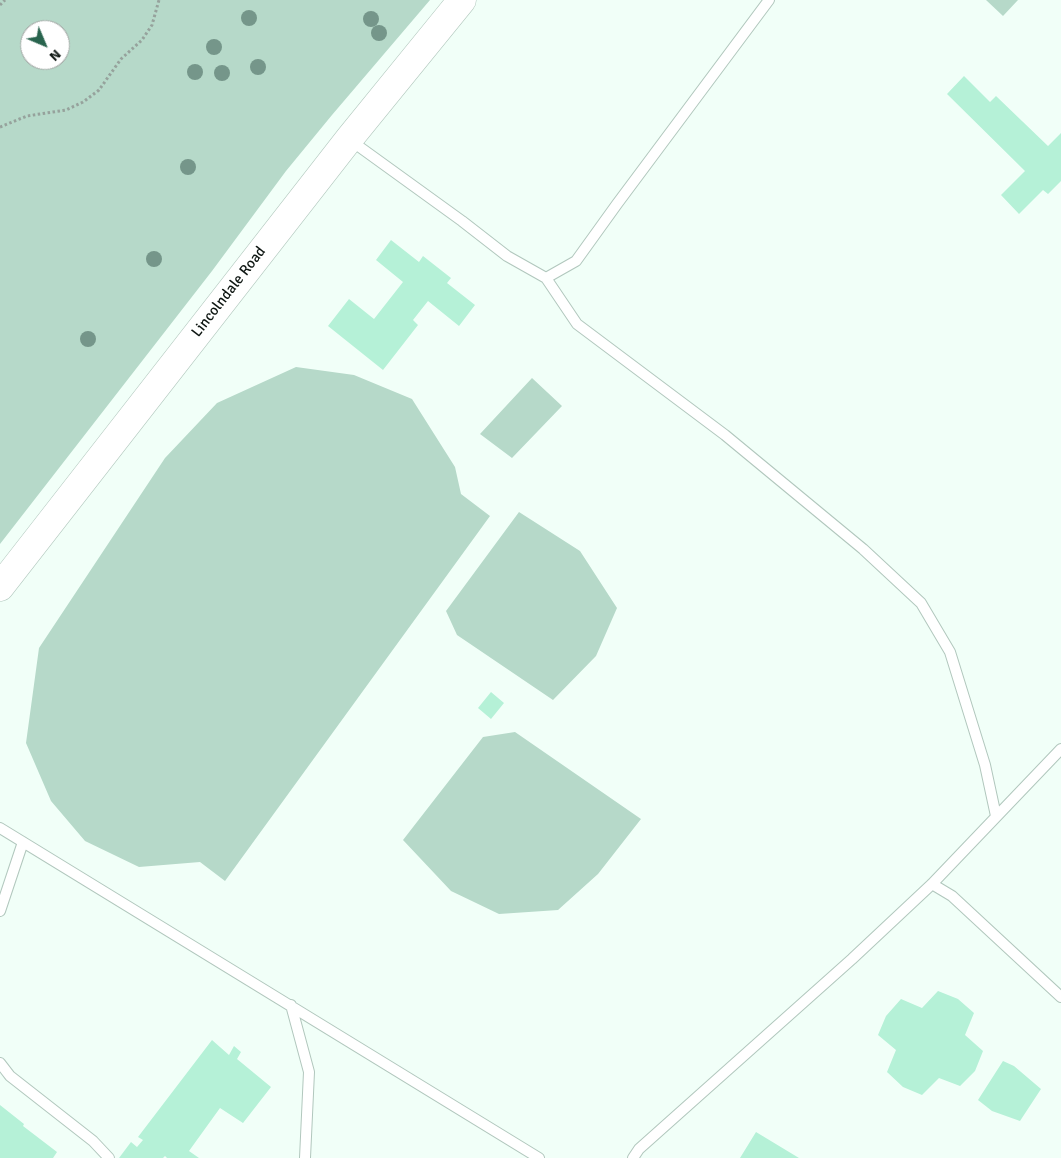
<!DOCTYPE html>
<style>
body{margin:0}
#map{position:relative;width:1061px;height:1158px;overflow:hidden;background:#f1fff8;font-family:Signika,sans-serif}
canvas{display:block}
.north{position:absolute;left:20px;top:20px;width:50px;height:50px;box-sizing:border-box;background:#fff;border:1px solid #9fa2a0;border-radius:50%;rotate:135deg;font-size:14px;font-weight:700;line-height:20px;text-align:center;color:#0e1612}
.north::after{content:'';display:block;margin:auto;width:18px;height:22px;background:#29644e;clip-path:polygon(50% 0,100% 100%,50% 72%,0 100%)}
</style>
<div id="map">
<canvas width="1061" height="1158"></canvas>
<div class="north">N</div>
</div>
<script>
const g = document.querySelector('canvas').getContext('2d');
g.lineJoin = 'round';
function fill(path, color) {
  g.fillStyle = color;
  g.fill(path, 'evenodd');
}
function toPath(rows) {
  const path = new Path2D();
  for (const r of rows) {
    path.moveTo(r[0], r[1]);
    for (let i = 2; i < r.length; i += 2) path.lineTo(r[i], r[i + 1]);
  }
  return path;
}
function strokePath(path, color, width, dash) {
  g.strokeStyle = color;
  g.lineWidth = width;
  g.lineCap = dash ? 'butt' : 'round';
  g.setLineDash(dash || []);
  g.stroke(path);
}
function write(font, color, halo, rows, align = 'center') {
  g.font = font + ' Signika,sans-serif';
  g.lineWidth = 4;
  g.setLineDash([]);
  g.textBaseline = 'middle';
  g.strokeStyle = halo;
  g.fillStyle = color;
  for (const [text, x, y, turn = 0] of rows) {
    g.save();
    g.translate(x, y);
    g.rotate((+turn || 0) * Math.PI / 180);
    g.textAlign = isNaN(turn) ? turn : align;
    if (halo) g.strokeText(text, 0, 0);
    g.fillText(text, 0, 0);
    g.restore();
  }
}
fill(toPath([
 [0,0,430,0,332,115,286,171,212,271,0,544],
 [30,30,60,30,60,60,30,60],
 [986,0,1018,0,1003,16],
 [296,367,354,375,412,399,455,467,461,494,490,516,225,881,200,862,139,867,85,841,51,801,26,743,39,648,165,458,217,403],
 [532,378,562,406,512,458,480,434],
 [519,512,580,551,617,608,596,656,553,700,457,635,446,611],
 [515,732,641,819,598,874,558,910,499,914,451,891,403,840,483,737]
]), '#b6d9c9');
fill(toPath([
 [964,76,990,102,996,96,1048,146,1061,133,1061,181,1048,194,1043,190,1019,214,1001,195,1025,171,947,94],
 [391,240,419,262,423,256,451,278,447,283,475,305,459,326,428,301,413,320,418,325,383,370,328,326,349,299,374,319,403,282,376,260],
 [491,692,504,703,491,719,478,708],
 [938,991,958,999,974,1013,965,1035,983,1051,975,1071,960,1086,939,1078,922,1095,903,1087,887,1072,896,1050,878,1035,886,1016,901,999,922,1008],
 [212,1040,229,1055,234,1046,241,1052,237,1059,271,1087,243,1123,220,1108,189,1151,199,1158,167,1158,165,1156,163,1158,119,1158,131,1142,137,1147,143,1140,138,1137],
 [1003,1061,1014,1066,1041,1089,1020,1121,992,1111,978,1100],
 [0,1105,24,1124,23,1126,57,1152,53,1158,0,1158],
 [756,1132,799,1158,740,1158]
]), '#b5f1d7');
const lane = toPath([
 [350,140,462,221,507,256,546,278,576,261,617,204,769,0],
 [546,278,577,324,725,435,863,549,921,603,950,652,985,765,996,816],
 [0,828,539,1158],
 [932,884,952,896,1061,997],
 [0,911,23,842],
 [291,1005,309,1072,305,1158],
 [0,1063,10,1076,93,1141,109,1158],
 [633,1158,639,1149,852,959,932,884,1061,749]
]);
const primary = toPath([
 [0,587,349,139,462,0]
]);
strokePath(lane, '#b1c7bd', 12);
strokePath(primary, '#b1c7bd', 29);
strokePath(toPath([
 [0,5,5,0],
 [0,127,27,116,66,110,83,102,99,90,121,59,142,40,152,25,159,0]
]), '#96a29c', 3, [2.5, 2.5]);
strokePath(lane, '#fff', 10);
strokePath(primary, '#fff', 28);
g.fillStyle = '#75968a';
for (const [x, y] of [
 [249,18],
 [371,19],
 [379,33],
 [214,47],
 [258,67],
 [195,72],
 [222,73],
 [188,167],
 [154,259],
 [88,339]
]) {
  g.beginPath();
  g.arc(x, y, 8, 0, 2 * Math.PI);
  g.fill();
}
write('15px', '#0e1612', '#fff', [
 ["Lincolndale Road",229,292,-52]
]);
</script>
